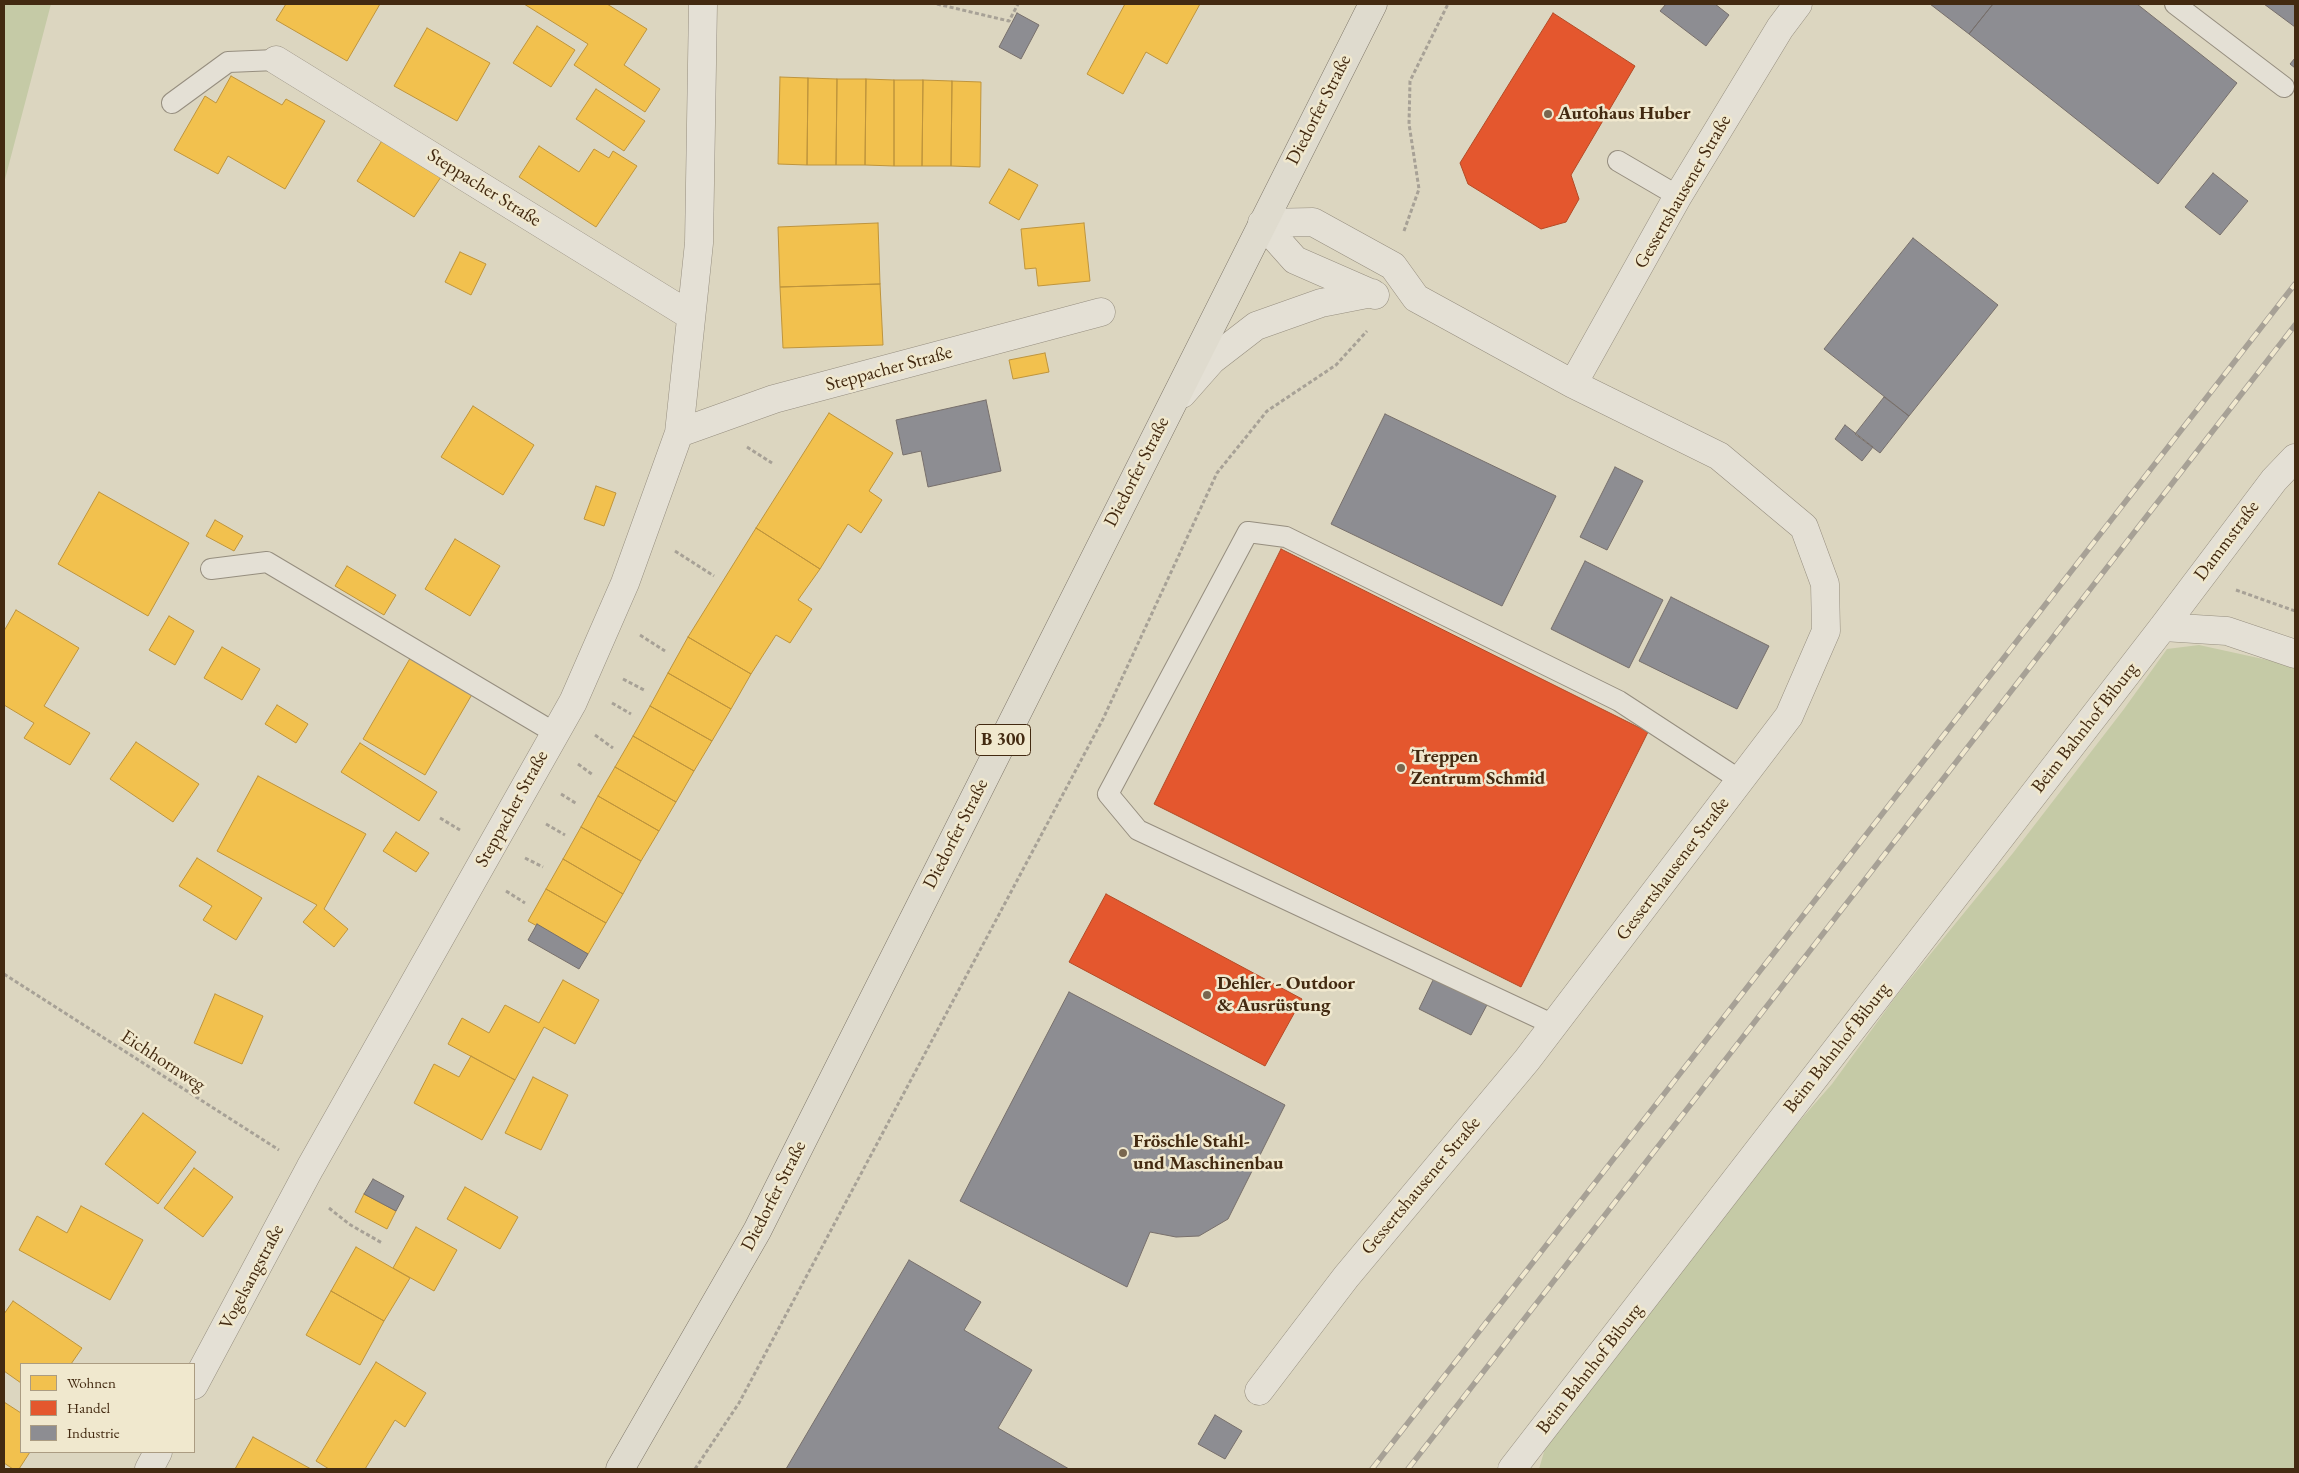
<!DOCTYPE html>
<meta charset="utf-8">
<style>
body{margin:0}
#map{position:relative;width:2299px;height:1473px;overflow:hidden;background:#dcd6c0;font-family:"EB Garamond",serif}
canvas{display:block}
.frame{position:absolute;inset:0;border:5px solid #432a11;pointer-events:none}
.legend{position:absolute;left:20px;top:1363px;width:175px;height:90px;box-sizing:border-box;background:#f0e8ce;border:1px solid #ab9c82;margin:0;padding:6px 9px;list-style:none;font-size:15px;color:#432a11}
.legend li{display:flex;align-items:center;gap:10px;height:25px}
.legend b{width:25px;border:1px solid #ab9c82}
</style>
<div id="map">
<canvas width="2299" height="1473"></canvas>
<div class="frame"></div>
<ul class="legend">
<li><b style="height:14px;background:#f2c14e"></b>Wohnen</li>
<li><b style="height:14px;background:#e4572e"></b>Handel</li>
<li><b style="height:14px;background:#8d8d92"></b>Industrie</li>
</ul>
</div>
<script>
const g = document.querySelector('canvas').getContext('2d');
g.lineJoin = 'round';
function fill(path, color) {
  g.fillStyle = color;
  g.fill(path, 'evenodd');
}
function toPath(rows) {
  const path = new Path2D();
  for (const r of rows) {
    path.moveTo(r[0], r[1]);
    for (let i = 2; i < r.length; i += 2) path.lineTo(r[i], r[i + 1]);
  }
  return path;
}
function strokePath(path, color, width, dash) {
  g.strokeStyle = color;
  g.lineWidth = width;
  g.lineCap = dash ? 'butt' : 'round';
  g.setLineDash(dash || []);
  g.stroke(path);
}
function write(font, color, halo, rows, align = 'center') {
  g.font = font + ' "EB Garamond",serif';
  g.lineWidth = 5;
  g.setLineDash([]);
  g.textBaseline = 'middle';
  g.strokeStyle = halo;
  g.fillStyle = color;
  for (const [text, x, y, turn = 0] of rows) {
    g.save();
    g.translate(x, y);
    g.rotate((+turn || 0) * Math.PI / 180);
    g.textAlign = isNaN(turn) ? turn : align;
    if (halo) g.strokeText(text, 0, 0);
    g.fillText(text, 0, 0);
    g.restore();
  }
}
fill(toPath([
 [4,4,51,4,4,183],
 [2199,645,2295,666,2295,1469,1539,1469,1551,1428,1760,1166,1832,1084,1897,995,2013,853,2124,709,2167,649]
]), '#c5caa6');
const homes = toPath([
 [286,4,380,4,347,61,276,20,286,4],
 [524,4,607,4,647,29,624,65,660,89,645,112,574,65,588,44,524,4],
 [1125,4,1200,4,1167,64,1146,52,1123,94,1087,74,1125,4],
 [537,26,575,50,551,87,513,63,537,26],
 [427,28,490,63,457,121,394,86,427,28],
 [231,76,282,105,286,99,325,121,285,189,228,156,218,174,174,150,205,96,216,103,231,76],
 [780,77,808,78,807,165,778,164,780,77],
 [808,78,837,79,836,165,807,165,808,78],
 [837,79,866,79,865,165,836,165,837,79],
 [866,79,894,80,894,166,865,165,866,79],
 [894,80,923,80,922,166,894,166,894,80],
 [923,80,952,81,951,166,922,166,923,80],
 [952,81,981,82,980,167,951,166,952,81],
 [596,89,645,121,624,151,576,119,596,89],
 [383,139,441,177,414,217,357,181,383,139],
 [539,146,579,172,594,149,609,158,613,151,637,166,596,227,519,177,539,146],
 [1009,169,1038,185,1019,220,989,203,1009,169],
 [878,223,880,284,780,287,778,227,878,223],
 [1084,223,1090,281,1038,286,1036,268,1025,269,1021,229,1084,223],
 [460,252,486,264,471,295,445,282,460,252],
 [880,284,883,345,783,348,780,287,880,284],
 [1045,353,1049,372,1013,379,1009,360,1045,353],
 [473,406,534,445,503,495,441,457,473,406],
 [829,413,893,453,869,491,882,500,861,533,848,524,820,569,756,528,829,413],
 [596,486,616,493,604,526,584,519,596,486],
 [99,492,189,543,148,616,58,564,99,492],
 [215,520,243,536,234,551,206,536,215,520],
 [756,528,820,569,798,600,812,609,790,643,776,635,751,674,688,637,756,528],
 [455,539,500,566,470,616,425,589,455,539],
 [347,566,396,595,384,615,335,586,347,566],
 [16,610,79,648,44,706,90,733,70,765,24,738,34,723,4,705,4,631,16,610],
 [169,616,194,631,175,665,149,650,169,616],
 [688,637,751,674,731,709,668,673,688,637],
 [222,647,260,669,242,700,204,678,222,647],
 [412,655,474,691,425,775,363,739,412,655],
 [668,673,731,709,712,741,650,706,668,673],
 [277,705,308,724,296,743,265,724,277,705],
 [650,706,712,741,694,771,633,736,650,706],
 [633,736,694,771,676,802,615,767,633,736],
 [136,742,199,784,173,822,110,779,136,742],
 [360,743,437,792,419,821,341,772,360,743],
 [615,767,676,802,659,831,598,796,615,767],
 [258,776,366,834,324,909,348,929,334,947,303,922,317,905,217,851,258,776],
 [598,796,659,831,641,861,581,827,598,796],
 [581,827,641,861,623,894,563,859,581,827],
 [396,832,429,853,416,872,383,851,396,832],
 [197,858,262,898,236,940,203,920,212,906,179,886,197,858],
 [563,859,623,894,606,923,546,889,563,859],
 [546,889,606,923,588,954,528,921,546,889],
 [563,980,599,1000,575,1044,544,1027,515,1080,448,1044,462,1018,489,1033,505,1005,539,1023,563,980],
 [215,994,263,1016,242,1064,194,1043,215,994],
 [471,1056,515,1080,482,1140,414,1103,434,1064,459,1077,471,1056],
 [533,1077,568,1095,541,1150,505,1133,533,1077],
 [143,1113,196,1152,158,1204,105,1164,143,1113],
 [194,1168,233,1197,203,1237,164,1208,194,1168],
 [465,1187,518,1217,500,1249,447,1219,465,1187],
 [364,1194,396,1211,387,1229,355,1212,364,1194],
 [81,1206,143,1240,110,1300,19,1250,37,1216,67,1233,81,1206],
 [416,1227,457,1250,434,1291,393,1268,416,1227],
 [356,1247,410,1278,384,1321,331,1291,356,1247],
 [331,1291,384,1321,360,1365,306,1335,331,1291],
 [13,1301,82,1348,71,1364,21,1364,21,1383,4,1371,4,1314,13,1301],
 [376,1362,426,1393,405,1427,395,1420,365,1469,329,1469,316,1461,376,1362],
 [4,1402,21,1413,21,1452,30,1452,19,1469,13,1469,4,1463,4,1402],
 [253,1437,311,1469,235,1469,253,1437]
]);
fill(homes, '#f2c14e');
strokePath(homes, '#be943c', 1);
const shops = toPath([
 [1553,13,1635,66,1571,175,1579,199,1566,222,1541,229,1468,184,1460,163,1553,13],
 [1281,549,1648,732,1521,987,1154,804,1281,549],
 [1106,894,1302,999,1265,1066,1069,962,1106,894]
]);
fill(shops, '#e4572e');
strokePath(shops, '#b44a25', 1);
const industry = toPath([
 [1666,4,1715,4,1729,15,1706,46,1660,11,1666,4],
 [1930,4,1993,4,1969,34,1930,4],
 [1993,4,2137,4,2237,83,2158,184,1969,34,1993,4],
 [2264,4,2295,4,2295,27,2264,4],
 [1017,13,1039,25,1021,59,999,47,1017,13],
 [2295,58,2295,68,2290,64,2295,58],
 [2213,173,2248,201,2220,235,2185,207,2213,173],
 [1913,238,1998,305,1909,416,1824,349,1913,238],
 [1884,397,1909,416,1880,453,1855,434,1884,397],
 [986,400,1001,471,928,487,921,451,903,455,896,420,986,400],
 [1385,414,1556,496,1502,606,1331,524,1385,414],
 [1845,425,1873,447,1862,461,1835,439,1845,425],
 [1615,467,1643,481,1607,550,1580,537,1615,467],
 [1585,561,1663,600,1629,668,1551,629,1585,561],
 [1671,597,1769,646,1737,709,1639,661,1671,597],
 [537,924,588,954,579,969,528,940,537,924],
 [1435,976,1488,1003,1471,1035,1419,1009,1435,976],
 [1069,992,1285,1105,1228,1219,1199,1236,1176,1237,1150,1232,1127,1287,960,1201,1069,992],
 [373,1179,404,1196,396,1211,364,1194,373,1179],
 [909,1260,981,1302,964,1330,1032,1370,998,1428,1069,1469,786,1469,909,1260],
 [1215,1415,1242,1431,1225,1459,1198,1444,1215,1415]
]);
fill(industry, '#8d8d92');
strokePath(industry, '#776f6b', 1);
const lane = toPath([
 [2175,4,2284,87],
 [172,103,228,62,276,60],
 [1618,161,1678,196],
 [211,569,267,562,555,733],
 [1554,1025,1138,830,1108,794,1248,532,1286,537,1619,701,1740,780]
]);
const street = toPath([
 [276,60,691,316],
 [1262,223,1295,260,1375,295],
 [1573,384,1678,196,1780,28,1798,4],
 [1182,394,1212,360,1256,326,1321,303,1372,293],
 [679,433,774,399,1101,312],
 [2163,627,2227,631,2295,654],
 [194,1385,310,1168,573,702,625,583,679,433,699,243,703,4],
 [1259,1391,1346,1277,1527,1060,1789,716,1826,631,1825,584,1804,527,1719,456,1573,384,1416,298,1393,266,1313,222,1262,223],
 [149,1469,158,1452],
 [1512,1469,2163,627,2274,480,2295,458]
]);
const primary = toPath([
 [620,1469,757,1231,1373,4]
]);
strokePath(lane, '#968e7f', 22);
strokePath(street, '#968e7f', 29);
strokePath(primary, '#7f7769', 29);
strokePath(toPath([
 [937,4,1009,21,1018,4],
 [1404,231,1419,189,1409,124,1410,81,1448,4],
 [747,447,772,463],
 [675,551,714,576],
 [2236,590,2295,611],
 [640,635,665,651],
 [623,679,644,690],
 [612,703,631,714],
 [595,735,613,748],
 [578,764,593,775],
 [561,794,577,804],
 [440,818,460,830],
 [546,824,565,835],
 [525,858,543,867],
 [506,891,525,903],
 [4,974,279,1150],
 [329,1208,349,1224,382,1243],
 [695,1469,739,1403,1103,719,1217,473,1267,411,1336,365,1367,331]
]), '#a7a196', 3, [4, 2.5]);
strokePath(lane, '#e4e0d5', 20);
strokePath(street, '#e4e0d5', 28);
strokePath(primary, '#dfdbce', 28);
const rail = toPath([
 [1372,1469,2295,284],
 [1408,1469,2295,325]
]);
strokePath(rail, '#a7a196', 5.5);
strokePath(rail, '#f0e8ce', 4, [11]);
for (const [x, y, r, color] of [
 [1548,114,5,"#79664e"],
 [1401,768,5,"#79664e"],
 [1207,995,5,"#79664e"],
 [1123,1153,5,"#79664e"]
]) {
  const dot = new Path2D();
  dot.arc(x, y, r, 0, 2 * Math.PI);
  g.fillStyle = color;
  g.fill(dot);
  strokePath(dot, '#f0e8ce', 2);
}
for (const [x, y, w] of [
 [1003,740,55]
]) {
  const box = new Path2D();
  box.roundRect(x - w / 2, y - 15.5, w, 31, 4);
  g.fillStyle = '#f0e8ce';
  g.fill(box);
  strokePath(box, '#432a11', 1);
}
write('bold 18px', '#432a11', null, [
 ["B 300",1003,740]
]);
write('19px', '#432a11', '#f0e8ce', [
 ["Diedorfer Straße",1319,110,-63],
 ["Steppacher Straße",484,188,32],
 ["Gessertshausener Straße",1683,192,-60],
 ["Steppacher Straße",889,369,-15],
 ["Diedorfer Straße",1137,472,-63],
 ["Dammstraße",2227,541,-53],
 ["Beim Bahnhof Biburg",2085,728,-52],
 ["Steppacher Straße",512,809,-61],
 ["Diedorfer Straße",956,834,-63],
 ["Gessertshausener Straße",1673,869,-53],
 ["Beim Bahnhof Biburg",1837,1048,-52],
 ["Eichhornweg",163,1061,33],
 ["Gessertshausener Straße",1421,1186,-50],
 ["Diedorfer Straße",774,1196,-63],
 ["Vogelsangstraße",252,1277,-62],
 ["Beim Bahnhof Biburg",1590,1369,-52]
]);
write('bold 19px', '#432a11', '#f0e8ce', [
 ["Autohaus Huber",1558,114],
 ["Treppen",1411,757],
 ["Zentrum Schmid",1411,779],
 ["Dehler - Outdoor",1217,984],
 ["& Ausrüstung",1217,1006],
 ["Fröschle Stahl-",1133,1142],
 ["und Maschinenbau",1133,1164]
], 'left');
</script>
